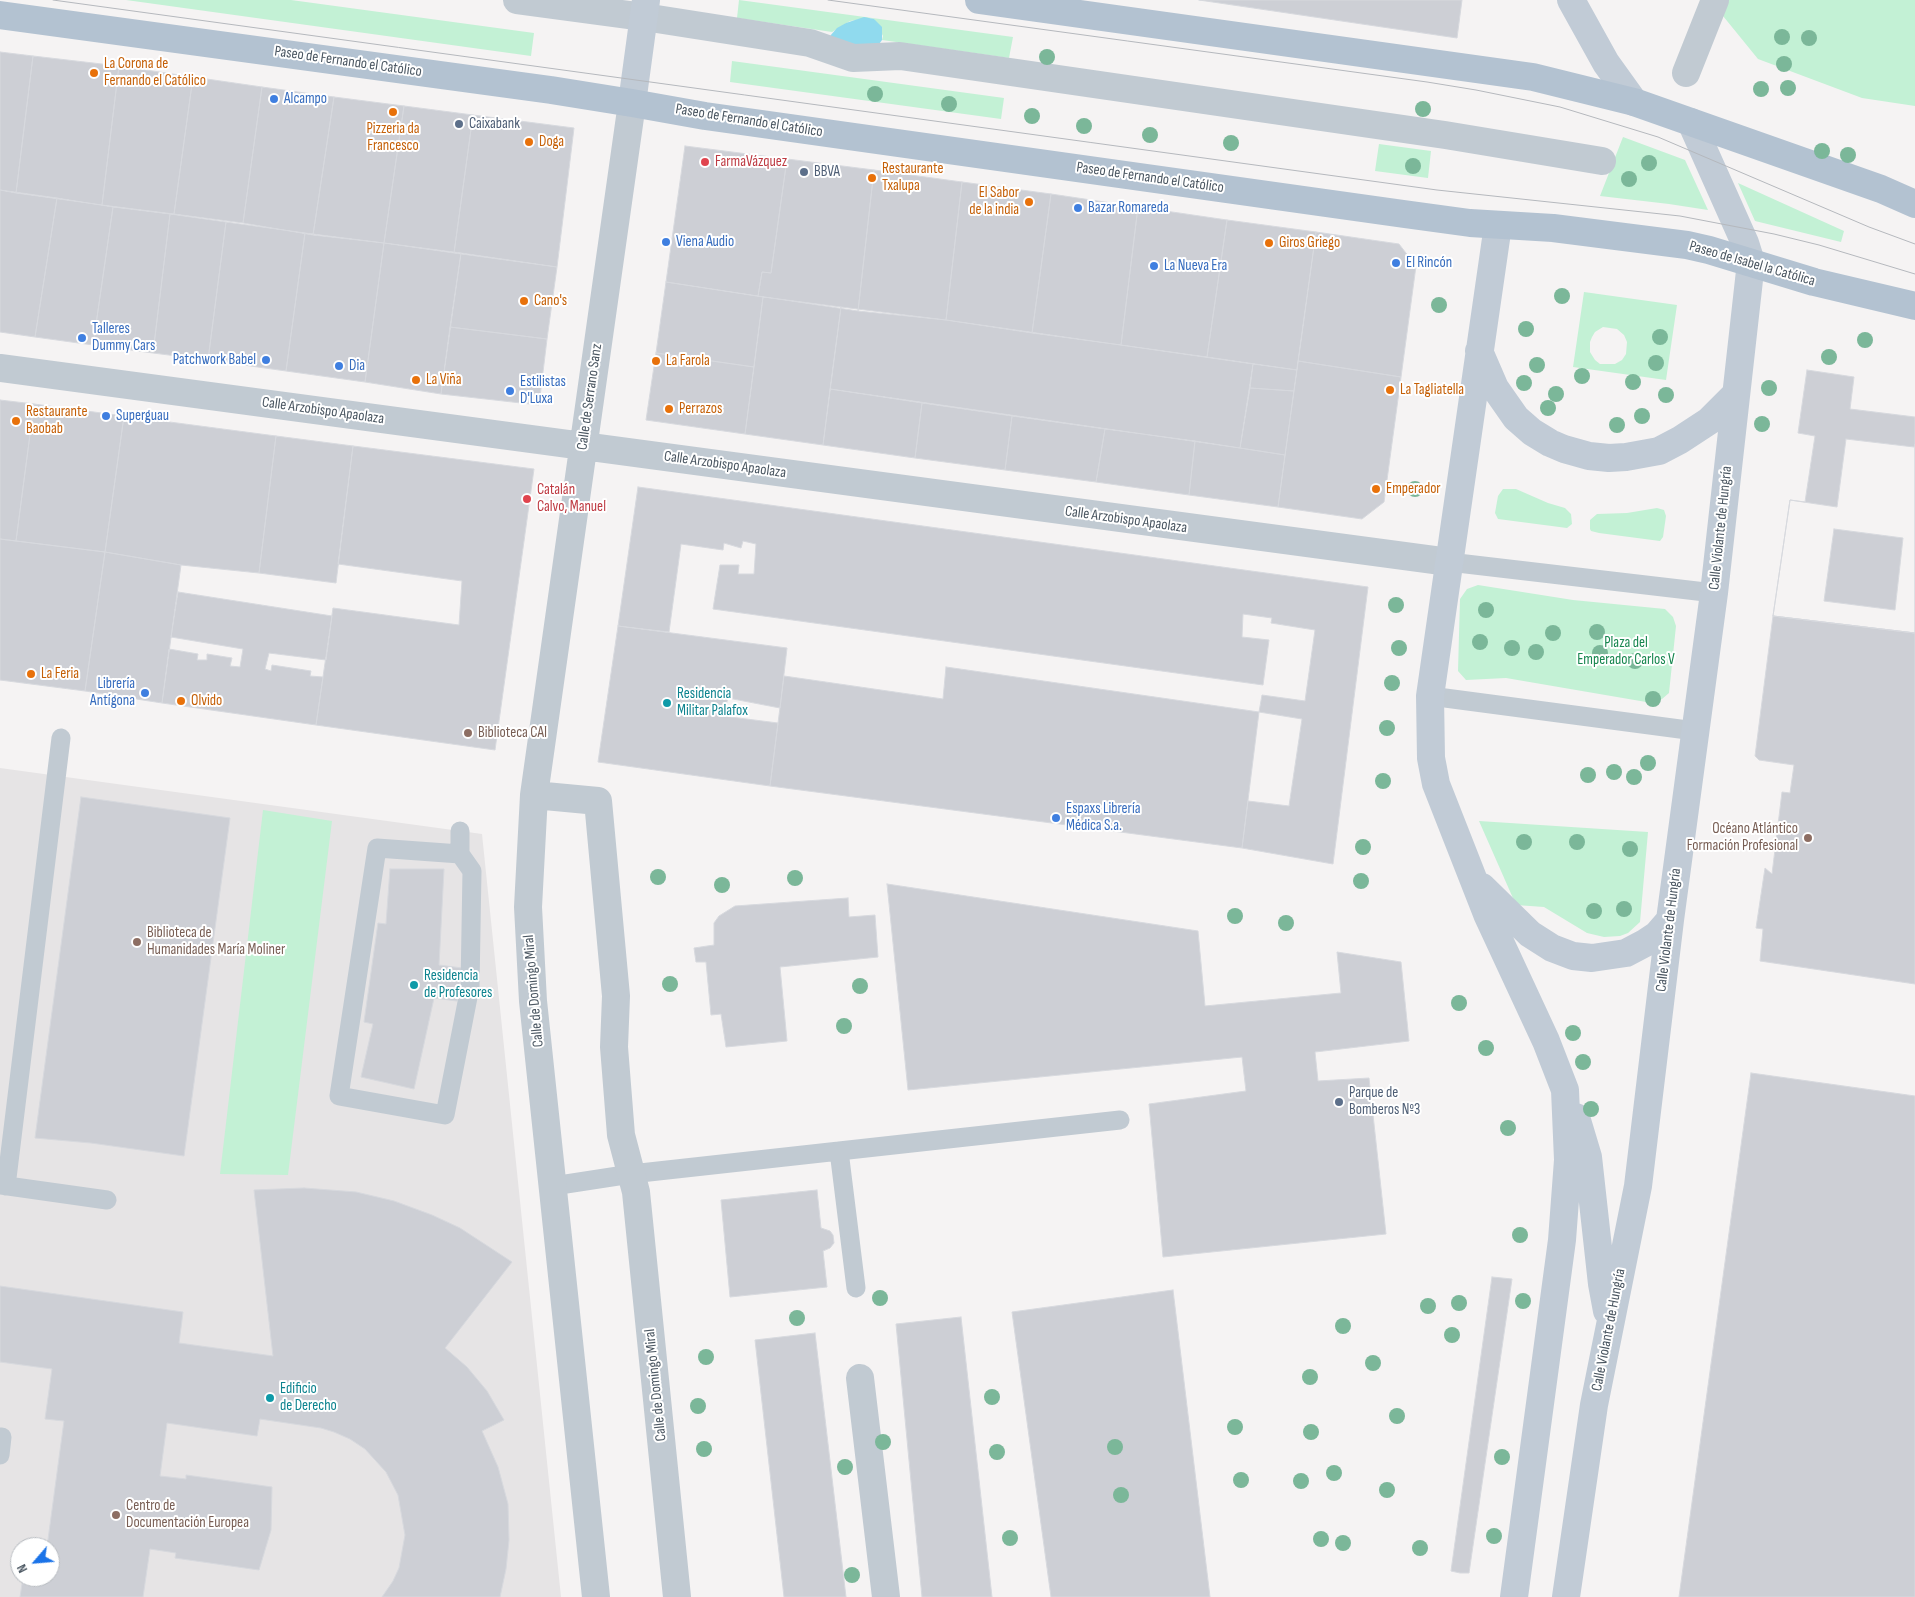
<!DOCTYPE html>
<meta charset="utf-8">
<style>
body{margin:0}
#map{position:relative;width:1915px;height:1597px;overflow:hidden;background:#f5f3f3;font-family:"Sofia Sans Condensed",sans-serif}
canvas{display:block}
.north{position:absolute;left:10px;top:1537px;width:50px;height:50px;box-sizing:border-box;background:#fff;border:1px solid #b7bbc0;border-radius:50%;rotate:243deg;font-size:14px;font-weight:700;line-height:20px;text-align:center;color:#4a5661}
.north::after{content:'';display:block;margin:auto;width:18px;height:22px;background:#1a73e8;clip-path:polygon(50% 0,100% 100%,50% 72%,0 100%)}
</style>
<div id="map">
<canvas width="1915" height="1597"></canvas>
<div class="north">N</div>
</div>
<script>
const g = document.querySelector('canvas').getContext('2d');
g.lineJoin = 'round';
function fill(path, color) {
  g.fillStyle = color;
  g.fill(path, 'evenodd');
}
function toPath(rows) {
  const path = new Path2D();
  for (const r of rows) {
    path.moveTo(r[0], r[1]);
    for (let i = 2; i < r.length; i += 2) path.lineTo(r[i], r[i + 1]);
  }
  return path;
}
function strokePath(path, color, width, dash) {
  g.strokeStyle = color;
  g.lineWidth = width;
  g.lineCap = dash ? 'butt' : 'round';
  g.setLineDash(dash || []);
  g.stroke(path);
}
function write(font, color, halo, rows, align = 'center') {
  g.font = font + ' "Sofia Sans Condensed",sans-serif';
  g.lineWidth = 4;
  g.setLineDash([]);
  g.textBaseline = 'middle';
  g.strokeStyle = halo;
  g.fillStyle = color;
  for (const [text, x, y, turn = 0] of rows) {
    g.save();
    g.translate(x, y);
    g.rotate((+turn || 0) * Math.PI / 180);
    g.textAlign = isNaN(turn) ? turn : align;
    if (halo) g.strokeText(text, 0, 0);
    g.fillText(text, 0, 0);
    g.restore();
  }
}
fill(toPath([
 [0,768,482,834,561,1597,0,1597],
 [20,1547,50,1547,50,1577,20,1577]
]), '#e6e4e5');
fill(toPath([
 [126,0,291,0,534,33,531,56],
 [739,0,1013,37,1009,58,882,40,883,36,874,19,869,18,850,21,832,32,737,18],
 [1710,0,1915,0,1915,106,1862,98,1758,59],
 [732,61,1004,98,1001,119,730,82],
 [1623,137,1685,160,1708,210,1669,204,1600,196],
 [1379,144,1431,151,1428,178,1375,171],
 [1738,183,1844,231,1841,242,1755,221],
 [1584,292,1677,305,1666,380,1573,367],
 [1603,327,1617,329,1624,335,1627,342,1626,354,1622,360,1615,364,1600,364,1595,360,1590,352,1590,342,1592,337,1595,332],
 [1503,489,1516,489,1548,503,1565,508,1571,514,1572,524,1567,528,1498,519,1495,513,1498,496],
 [1657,508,1664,510,1666,516,1663,537,1660,541,1599,533,1591,531,1590,529,1590,520,1597,514,1627,513],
 [1478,585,1573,600,1665,609,1673,617,1676,626,1669,693,1662,699,1652,703,1506,678,1466,680,1458,671,1460,599,1467,589],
 [263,810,332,821,288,1175,220,1174],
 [1479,821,1648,832,1640,922,1628,933,1620,936,1604,937,1587,933,1544,907,1516,905]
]), '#c3f1d5');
fill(toPath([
 [864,17,874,19,882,27,882,40,877,47,870,51,830,36,837,28,846,23]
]), '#90daee');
const building = toPath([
 [1199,0,1462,0,1457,38,1199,0],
 [0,52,33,56,16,193,0,190,0,52],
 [33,56,119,66,102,205,16,193,33,56],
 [119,66,193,77,174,214,102,205,119,66],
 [193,77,262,87,243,223,174,214,193,77],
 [262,87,334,97,313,235,243,223,262,87],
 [334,97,404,106,384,243,313,235,334,97],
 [404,106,473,115,454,253,384,243,404,106],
 [473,115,574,128,557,267,454,253,473,115],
 [685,146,787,159,771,273,762,272,758,296,666,282,685,146],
 [787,159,874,170,858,311,758,296,762,272,771,273,787,159],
 [874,170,962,182,946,320,858,311,874,170],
 [962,182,1051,194,1032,333,946,320,962,182],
 [0,190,57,198,35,337,0,332,0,190],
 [1051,194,1138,207,1121,345,1032,333,1051,194],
 [57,198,113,207,93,345,35,337,57,198],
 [113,207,170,214,153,353,93,345,113,207],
 [1138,207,1227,220,1207,357,1121,345,1138,207],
 [170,214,226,222,208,360,153,353,170,214],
 [1227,220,1316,232,1297,370,1207,357,1227,220],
 [226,222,305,233,286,371,208,360,226,222],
 [1316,232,1399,244,1416,266,1401,377,1298,361,1316,232],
 [305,233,384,243,365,382,286,371,305,233],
 [384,243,461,253,441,394,365,382,384,243],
 [461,253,557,267,547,339,450,327,461,253],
 [666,282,763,297,754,367,656,353,666,282],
 [763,297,841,307,823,445,745,434,763,297],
 [841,307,946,320,1253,364,1240,448,830,389,841,307],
 [450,327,547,339,539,405,441,394,450,327],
 [656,353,754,367,745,434,646,420,656,353],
 [1298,361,1401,377,1384,502,1362,519,1278,507,1298,361],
 [1253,364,1297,370,1294,391,1250,388,1253,364],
 [1807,370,1854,377,1850,409,1915,417,1915,633,1773,616,1790,500,1805,502,1815,436,1798,433,1807,370],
 [1250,388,1294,391,1285,455,1240,448,1250,388],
 [830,389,922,403,915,458,823,445,830,389],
 [0,400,34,404,16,541,0,539,0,400],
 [922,403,1012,416,1005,470,915,458,922,403],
 [34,404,124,416,105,552,16,541,34,404],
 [124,416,276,436,259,573,181,565,105,552,124,416],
 [1012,416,1105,429,1096,482,1005,470,1012,416],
 [1105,429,1195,441,1189,495,1096,482,1105,429],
 [276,436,353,446,336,583,259,573,276,436],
 [1846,439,1914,447,1915,444,1915,633,1773,616,1790,500,1837,507,1846,439],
 [1834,529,1903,538,1895,610,1824,601,1834,529],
 [1195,441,1285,455,1278,507,1189,495,1195,441],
 [353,446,534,469,495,750,316,725,333,608,459,625,462,581,338,564,353,446],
 [638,487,1368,587,1333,864,1242,848,1248,801,1289,806,1302,719,1259,712,1262,695,1305,701,1315,630,1271,623,1272,618,1243,614,1242,637,1269,640,1263,685,713,609,720,565,739,565,738,574,754,574,756,544,743,541,741,548,724,543,723,550,681,544,669,632,618,626,638,487],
 [0,539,105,552,85,691,0,680,0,539],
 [105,552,181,565,162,703,85,691,105,552],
 [178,592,332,616,326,660,269,653,265,669,271,671,272,665,311,671,310,676,323,677,316,725,162,703,169,649,198,654,197,660,207,660,207,654,232,658,230,666,240,667,243,649,171,637,178,592],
 [1773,616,1915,633,1915,984,1760,961,1763,929,1756,928,1765,868,1772,874,1782,792,1790,793,1794,765,1759,760,1755,756,1773,616],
 [618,626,787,648,780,708,728,698,723,716,778,723,770,786,598,762,618,626],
 [946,667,1259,712,1242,848,770,786,784,676,943,699,946,667],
 [81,797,230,818,184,1156,91,1143,35,1138,81,797],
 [390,869,444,869,439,965,462,968,457,1001,434,998,414,1089,361,1077,373,1024,364,1022,378,923,386,924,390,869],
 [887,884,1198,931,1205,1006,1341,993,1337,952,1401,962,1409,1041,1315,1052,1318,1081,1369,1078,1386,1234,1163,1257,1149,1104,1246,1091,1242,1057,908,1090,887,884],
 [848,898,849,917,875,915,878,957,780,967,787,1041,726,1047,721,1014,711,1015,706,962,696,962,694,948,714,945,714,923,719,916,735,906,848,898],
 [1751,1073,1915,1096,1915,1597,1679,1597,1751,1073],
 [304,1188,356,1192,394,1201,432,1215,460,1228,512,1262,445,1348,467,1367,487,1391,504,1420,482,1431,498,1467,508,1504,509,1540,506,1569,500,1597,382,1597,393,1581,399,1568,405,1535,398,1495,386,1472,365,1449,350,1439,334,1432,321,1428,260,1419,257,1436,167,1423,160,1476,186,1479,186,1475,272,1487,271,1530,259,1570,175,1558,176,1553,150,1549,143,1597,20,1597,23,1577,50,1577,50,1547,47,1547,64,1421,45,1419,52,1369,0,1362,0,1286,183,1312,179,1343,273,1356,254,1190,304,1188],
 [817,1190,821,1228,830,1231,833,1235,834,1243,830,1248,823,1251,827,1287,730,1297,721,1200,817,1190],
 [1492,1277,1512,1279,1469,1573,1460,1573,1451,1571,1492,1277],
 [1173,1290,1210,1597,1051,1597,1012,1312,1173,1290],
 [961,1317,992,1597,922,1597,896,1324,961,1317],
 [815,1333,846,1597,784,1597,755,1340,815,1333]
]);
fill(building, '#cdcfd5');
strokePath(building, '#d7d9de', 1);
strokePath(toPath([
 [1449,562,1714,593],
 [1430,696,1695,731],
 [460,831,460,854,472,871,470,987,445,1115,339,1096,377,848,460,854],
 [839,1151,856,1288],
 [0,1185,107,1200],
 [6,1186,61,738],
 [553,1186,631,1174,1120,1120],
 [0,1437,2,1437,0,1455]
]), '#c1cad2', 19);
strokePath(toPath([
 [517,0,644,17,810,43,853,58,900,56,1445,135,1602,161],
 [1686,73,1715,0],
 [860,1378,886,1597]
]), '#c1cad2', 28);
strokePath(toPath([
 [0,368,1449,562],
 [534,795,598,801,616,996,614,1047,621,1135,636,1192,677,1597],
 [596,1597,533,1001,528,907,534,795,632,103]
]), '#c1cad2', 28);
strokePath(toPath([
 [1571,0,1606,63,1634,102],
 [632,103,646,0],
 [1498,225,1430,696,1431,758,1436,784,1487,914,1546,1041,1565,1090,1568,1160,1562,1240,1514,1597],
 [1479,351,1495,388,1516,418,1532,432,1550,443,1564,449,1589,456,1609,458,1626,457,1659,451,1680,440,1709,421,1736,394],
 [1482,887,1530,934,1552,948,1573,956,1592,958,1626,953,1645,943,1657,935,1670,920],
 [1576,1117,1588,1157,1602,1284,1607,1311],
 [1566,1597,1594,1405,1638,1186,1670,920,1714,593,1751,262,1745,243,1691,122]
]), '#c1cbd6', 28);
strokePath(toPath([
 [979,0,1533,77,1634,102,1881,189,1915,204],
 [0,15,551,90,632,103,705,116,1404,214,1470,223,1553,228,1687,245,1709,250,1814,282,1915,306]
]), '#b3c2d1', 28);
strokePath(toPath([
 [53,0,1437,190,1680,216,1774,234,1819,245,1915,274],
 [828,0,1427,82,1476,90,1560,107,1658,137,1869,227,1915,244]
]), '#b5b8bd', 1);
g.fillStyle = '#7bb799';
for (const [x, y] of [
 [1782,37],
 [1809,38],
 [1047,57],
 [1784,64],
 [1788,88],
 [1761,89],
 [875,94],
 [949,104],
 [1423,109],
 [1032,116],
 [1084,126],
 [1150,135],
 [1231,143],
 [1822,151],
 [1848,155],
 [1649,163],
 [1413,166],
 [1629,179],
 [1562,296],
 [1439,305],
 [1526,329],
 [1660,337],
 [1865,340],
 [1829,357],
 [1656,363],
 [1537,365],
 [1582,376],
 [1633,382],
 [1524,383],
 [1769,388],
 [1556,394],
 [1666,395],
 [1548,408],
 [1642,416],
 [1762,424],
 [1617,425],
 [1415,489],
 [1396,605],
 [1486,610],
 [1597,632],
 [1553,633],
 [1480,642],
 [1399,648],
 [1512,648],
 [1536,652],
 [1600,653],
 [1635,661],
 [1392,683],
 [1653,699],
 [1387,728],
 [1648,763],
 [1614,772],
 [1588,775],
 [1634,777],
 [1383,781],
 [1524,842],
 [1577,842],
 [1363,847],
 [1630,849],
 [658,877],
 [795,878],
 [1361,881],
 [722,885],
 [1624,909],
 [1594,911],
 [1235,916],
 [1286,923],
 [670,984],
 [860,986],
 [1459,1003],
 [844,1026],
 [1573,1033],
 [1486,1048],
 [1583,1062],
 [1591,1109],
 [1508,1128],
 [1520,1235],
 [880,1298],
 [1523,1301],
 [1459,1303],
 [1428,1306],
 [797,1318],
 [1343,1326],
 [1452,1335],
 [706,1357],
 [1373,1363],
 [1310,1377],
 [992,1397],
 [698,1406],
 [1397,1416],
 [1235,1427],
 [1311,1432],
 [883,1442],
 [1115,1447],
 [704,1449],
 [997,1452],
 [1502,1457],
 [845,1467],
 [1334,1473],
 [1241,1480],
 [1301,1481],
 [1387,1490],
 [1121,1495],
 [1494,1536],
 [1010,1538],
 [1321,1539],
 [1343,1543],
 [1420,1548],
 [852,1575]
]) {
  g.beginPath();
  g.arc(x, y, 8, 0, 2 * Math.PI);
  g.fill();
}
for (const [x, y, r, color] of [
 [94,73,5,"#e8710a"],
 [274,99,5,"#3f7fe0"],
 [393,112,5,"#e8710a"],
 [459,124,5,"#5c6f8a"],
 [529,142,5,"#e8710a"],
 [705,162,5,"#e0444e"],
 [804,172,5,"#5c6f8a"],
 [872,178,5,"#e8710a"],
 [1029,202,5,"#e8710a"],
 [1078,208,5,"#3f7fe0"],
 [666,242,5,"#3f7fe0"],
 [1269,243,5,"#e8710a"],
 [1396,263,5,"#3f7fe0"],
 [1154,266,5,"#3f7fe0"],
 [524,301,5,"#e8710a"],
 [82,338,5,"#3f7fe0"],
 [266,360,5,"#3f7fe0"],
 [656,361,5,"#e8710a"],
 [339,366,5,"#3f7fe0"],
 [416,380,5,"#e8710a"],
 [1390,390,5,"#e8710a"],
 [510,391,5,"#3f7fe0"],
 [669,409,5,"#e8710a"],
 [106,416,5,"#3f7fe0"],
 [16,421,5,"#e8710a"],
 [1376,489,5,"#e8710a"],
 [527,499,5,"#e0444e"],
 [31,674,5,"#e8710a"],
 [145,693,5,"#3f7fe0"],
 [181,701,5,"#e8710a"],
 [667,703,5,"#0f9aa8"],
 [468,733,5,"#8d6e63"],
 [1056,818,5,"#3f7fe0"],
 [1808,838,5,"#8d6e63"],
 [137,942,5,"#8d6e63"],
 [414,985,5,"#0f9aa8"],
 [1339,1102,5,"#5c6f8a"],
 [270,1398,5,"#0f9aa8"],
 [116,1515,5,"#8d6e63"]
]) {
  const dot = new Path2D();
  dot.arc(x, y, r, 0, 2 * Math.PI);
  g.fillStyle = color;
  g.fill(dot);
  strokePath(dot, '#fff', 2);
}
write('15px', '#4a5661', '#fff', [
 ["Paseo de Fernando el Católico",348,62,8],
 ["Paseo de Fernando el Católico",749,121,9],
 ["Paseo de Fernando el Católico",1150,178,8],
 ["Paseo de Isabel la Católica",1752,264,16],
 ["Calle de Serrano Sanz",590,397,-82],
 ["Calle Arzobispo Apaolaza",323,411,8],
 ["Calle Arzobispo Apaolaza",725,465,8],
 ["Calle Arzobispo Apaolaza",1126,520,8],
 ["Calle Violante de Hungría",1721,528,-84],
 ["Calle Violante de Hungría",1669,930,-83],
 ["Calle de Domingo Miral",534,991,-95],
 ["Calle Violante de Hungría",1609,1330,-79],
 ["Calle de Domingo Miral",656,1385,-96]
]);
write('15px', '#c56008', '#fff', [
 ["La Corona de",104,64],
 ["Fernando el Católico",104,81],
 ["Pizzeria da",393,129,"center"],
 ["Francesco",393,146,"center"],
 ["Doga",539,142],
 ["Restaurante",882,169],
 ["Txalupa",882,186],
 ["El Sabor",1019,193,"right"],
 ["de la india",1019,210,"right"],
 ["Giros Griego",1279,243],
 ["Cano's",534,301],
 ["La Farola",666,361],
 ["La Viña",426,380],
 ["La Tagliatella",1400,390],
 ["Perrazos",679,409],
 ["Restaurante",26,412],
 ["Baobab",26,429],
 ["Emperador",1386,489],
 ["La Feria",41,674],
 ["Olvido",191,701]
], 'left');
write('15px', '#366cbe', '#fff', [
 ["Alcampo",284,99],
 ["Bazar Romareda",1088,208],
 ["Viena Audio",676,242],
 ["El Rincón",1406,263],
 ["La Nueva Era",1164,266],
 ["Talleres",92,329],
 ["Dummy Cars",92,346],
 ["Patchwork Babel",256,360,"right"],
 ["Dia",349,366],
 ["Estilistas",520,382],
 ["D'Luxa",520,399],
 ["Superguau",116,416],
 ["Librería",135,684,"right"],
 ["Antígona",135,701,"right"],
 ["Espaxs Librería",1066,809],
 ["Médica S.a.",1066,826]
], 'left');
write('15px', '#4e5e75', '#fff', [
 ["Caixabank",469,124],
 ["BBVA",814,172],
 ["Parque de",1349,1093],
 ["Bomberos Nº3",1349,1110]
], 'left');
write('15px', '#be3a42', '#fff', [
 ["FarmaVázquez",715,162],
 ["Catalán",537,490],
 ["Calvo, Manuel",537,507]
], 'left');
write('15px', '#17864f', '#fff', [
 ["Plaza del",1626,643],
 ["Emperador Carlos V",1626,660]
]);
write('15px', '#0d838f', '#fff', [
 ["Residencia",677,694],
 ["Militar Palafox",677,711],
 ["Residencia",424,976],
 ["de Profesores",424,993],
 ["Edificio",280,1389],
 ["de Derecho",280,1406]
], 'left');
write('15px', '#785e54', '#fff', [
 ["Biblioteca CAI",478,733],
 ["Océano Atlántico",1798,829,"right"],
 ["Formación Profesional",1798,846,"right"],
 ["Biblioteca de",147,933],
 ["Humanidades María Moliner",147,950],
 ["Centro de",126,1506],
 ["Documentación Europea",126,1523]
], 'left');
</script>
